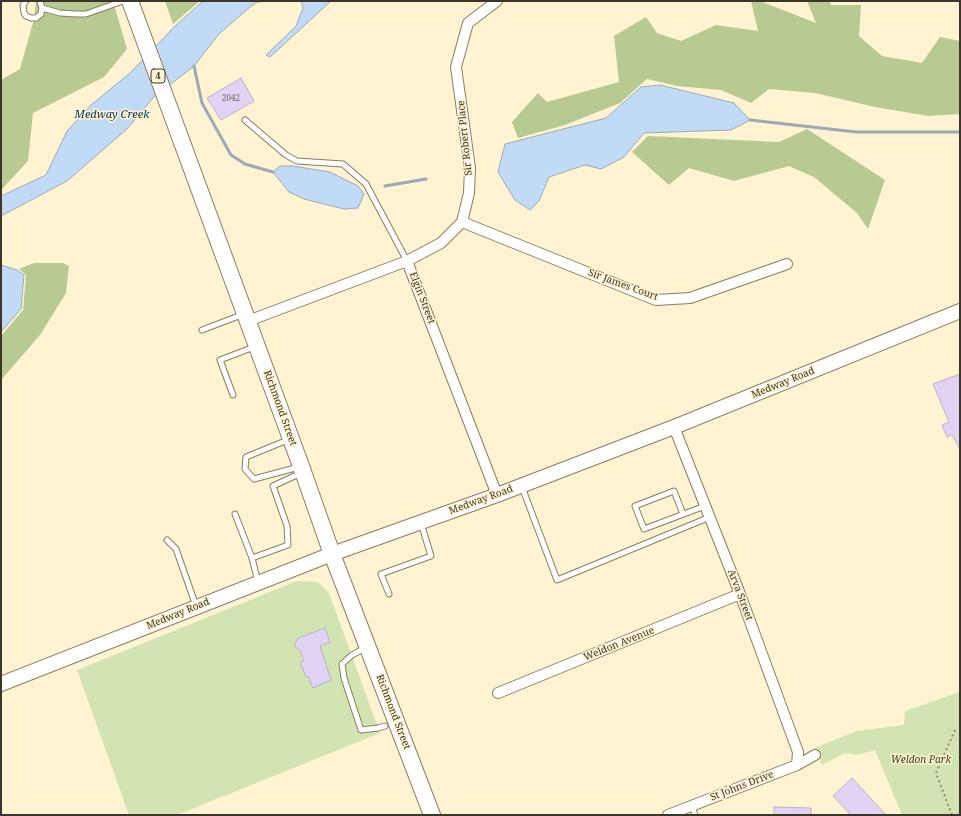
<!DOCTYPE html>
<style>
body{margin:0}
#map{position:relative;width:961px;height:816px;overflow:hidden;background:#fff3d1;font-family:"Noto Serif",serif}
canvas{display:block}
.frame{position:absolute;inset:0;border:2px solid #3b3629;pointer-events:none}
</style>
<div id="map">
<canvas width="961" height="816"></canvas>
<div class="frame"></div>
</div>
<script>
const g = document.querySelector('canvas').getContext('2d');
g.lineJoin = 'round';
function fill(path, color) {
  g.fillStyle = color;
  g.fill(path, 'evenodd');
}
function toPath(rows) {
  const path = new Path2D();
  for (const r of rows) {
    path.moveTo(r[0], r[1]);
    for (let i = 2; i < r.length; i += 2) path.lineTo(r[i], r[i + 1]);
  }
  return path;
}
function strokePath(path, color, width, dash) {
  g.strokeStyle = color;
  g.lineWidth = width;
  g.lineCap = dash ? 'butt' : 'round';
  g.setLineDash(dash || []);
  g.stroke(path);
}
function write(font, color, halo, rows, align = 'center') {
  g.font = font + ' "Noto Serif",serif';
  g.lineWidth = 3;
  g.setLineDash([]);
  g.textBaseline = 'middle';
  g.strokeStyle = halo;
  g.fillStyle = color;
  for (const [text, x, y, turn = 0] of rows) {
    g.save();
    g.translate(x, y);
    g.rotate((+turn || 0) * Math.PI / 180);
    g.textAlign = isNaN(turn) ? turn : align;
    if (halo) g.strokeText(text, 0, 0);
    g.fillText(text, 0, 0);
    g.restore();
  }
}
fill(toPath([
 [297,581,318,582,329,593,380,733,177,815,129,815,77,670],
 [960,692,960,815,902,815,875,750,857,755,845,753,822,765,814,748,857,731,904,725,905,711]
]), '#d3e4b3');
fill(toPath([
 [36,1,113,1,127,49,104,77,33,113,28,161,1,190,1,80,20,69,34,19],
 [165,1,200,1,173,24],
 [751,1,760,1,816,23,807,1,829,1,831,5,861,5,859,36,882,56,922,63,940,37,960,41,960,114,928,116,875,107,815,93,769,89,751,103,721,90,677,86,647,79,620,103,565,125,518,138,512,122,538,93,547,102,619,82,614,36,646,17,657,33,681,41,716,25,758,31],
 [807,129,885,180,868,229,857,213,814,177,789,166,734,181,689,168,669,185,632,152,648,136,779,142],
 [34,263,63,263,69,266,66,293,40,335,1,380,1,336,23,310,26,275,19,269]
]), '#b7ca92');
const water = toPath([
 [203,1,268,1,257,2,250,7,219,34,194,66,153,98,127,129,67,181,1,216,1,196,46,175,67,131,91,105,130,73,175,26,203,1],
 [301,1,331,1,270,57,266,55,296,26,303,8,301,1],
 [660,85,734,103,750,120,731,130,644,133,624,157,601,169,585,165,549,177,539,201,530,210,515,200,498,172,505,144,606,118,641,87,660,85],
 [280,166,293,166,330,172,358,186,364,194,358,208,344,209,304,199,289,192,273,172,280,166],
 [1,265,17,270,24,275,21,309,1,332,1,265]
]);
fill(water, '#c1dbf6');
strokePath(water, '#99aab8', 1);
strokePath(toPath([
 [194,66,202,103,231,155,245,164,273,172],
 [750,120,856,132,960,132],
 [385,186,426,179]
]), '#99aab8', 3);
const building = toPath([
 [241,78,254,101,221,120,207,98,241,78],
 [960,374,960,449,952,435,947,437,942,425,949,422,933,384,960,374],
 [325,628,330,642,320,646,331,680,313,688,308,676,306,677,300,662,304,661,300,650,296,648,295,644,298,638,325,628],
 [852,778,886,815,851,815,833,796,852,778],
 [774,807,811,808,811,815,774,815,774,807]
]);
fill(building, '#e0d3f4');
strokePath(building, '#bdb1d1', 1);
const lane = toPath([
 [26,1,23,5,24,13,26,16,31,18,36,18,41,14,42,8,40,1],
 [42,8,60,13,76,14,86,14,123,1],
 [245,120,286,155,297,161,343,164,366,184,407,261],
 [202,330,244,314],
 [233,395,220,360,254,347],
 [290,439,246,457,245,469,254,479,299,467],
 [522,487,557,580,710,517],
 [235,514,252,558,258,582],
 [683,514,674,491,635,506,644,529,705,506],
 [167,540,176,549,196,606],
 [252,558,288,545,287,526,273,486,301,473],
 [389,594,381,574,431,556,421,523],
 [365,648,352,655,342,664,344,678,361,730,378,728,385,726],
 [692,806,695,815]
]);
const street = toPath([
 [462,222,656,300,690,298,787,264],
 [407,261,497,495],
 [248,321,407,261,441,243,462,222,469,193,470,168,456,67,468,23,497,1],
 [674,427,740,594,798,752,797,765],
 [498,693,740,594],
 [668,815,797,765,815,755]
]);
const secondary = toPath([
 [1,684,332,554,497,495,674,427,960,311]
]);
const primary = toPath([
 [130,1,301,466,332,554,432,815]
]);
strokePath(lane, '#887d5e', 7);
strokePath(street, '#887d5e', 12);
strokePath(secondary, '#887d5e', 16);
strokePath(primary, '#887d5e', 18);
strokePath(toPath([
 [952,815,936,773,956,728]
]), '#938b75', 2, [2, 3]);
strokePath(lane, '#fff', 5);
strokePath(street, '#fff', 10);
strokePath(secondary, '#fff', 14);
strokePath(primary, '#fff', 16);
write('8px', '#645d5c', null, [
 ["2042",231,99]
]);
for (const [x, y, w] of [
 [158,76,14]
]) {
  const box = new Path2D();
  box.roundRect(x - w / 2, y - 7, w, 14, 3);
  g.fillStyle = '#fff3d1';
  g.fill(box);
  strokePath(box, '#3b3629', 1);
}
write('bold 9px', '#3b3629', null, [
 ["4",158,76]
]);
write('10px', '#3b3629', '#fff3d1', [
 ["Sir Robert Place",465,138,-96],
 ["Sir James Court",623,285,20],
 ["Elgin Street",422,298,69],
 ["Medway Road",783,383,-22],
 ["Richmond Street",280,408,70],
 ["Medway Road",481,500,-20],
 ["Arva Street",740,595,69],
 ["Medway Road",178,614,-22],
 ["Weldon Avenue",619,644,-22],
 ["Richmond Street",393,712,69],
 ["St Johns Drive",742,786,-21]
]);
write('italic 10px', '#313d14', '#fff3d1', [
 ["Weldon Park",921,760]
]);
write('italic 11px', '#003058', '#fff3d1', [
 ["Medway Creek",112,115]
]);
</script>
